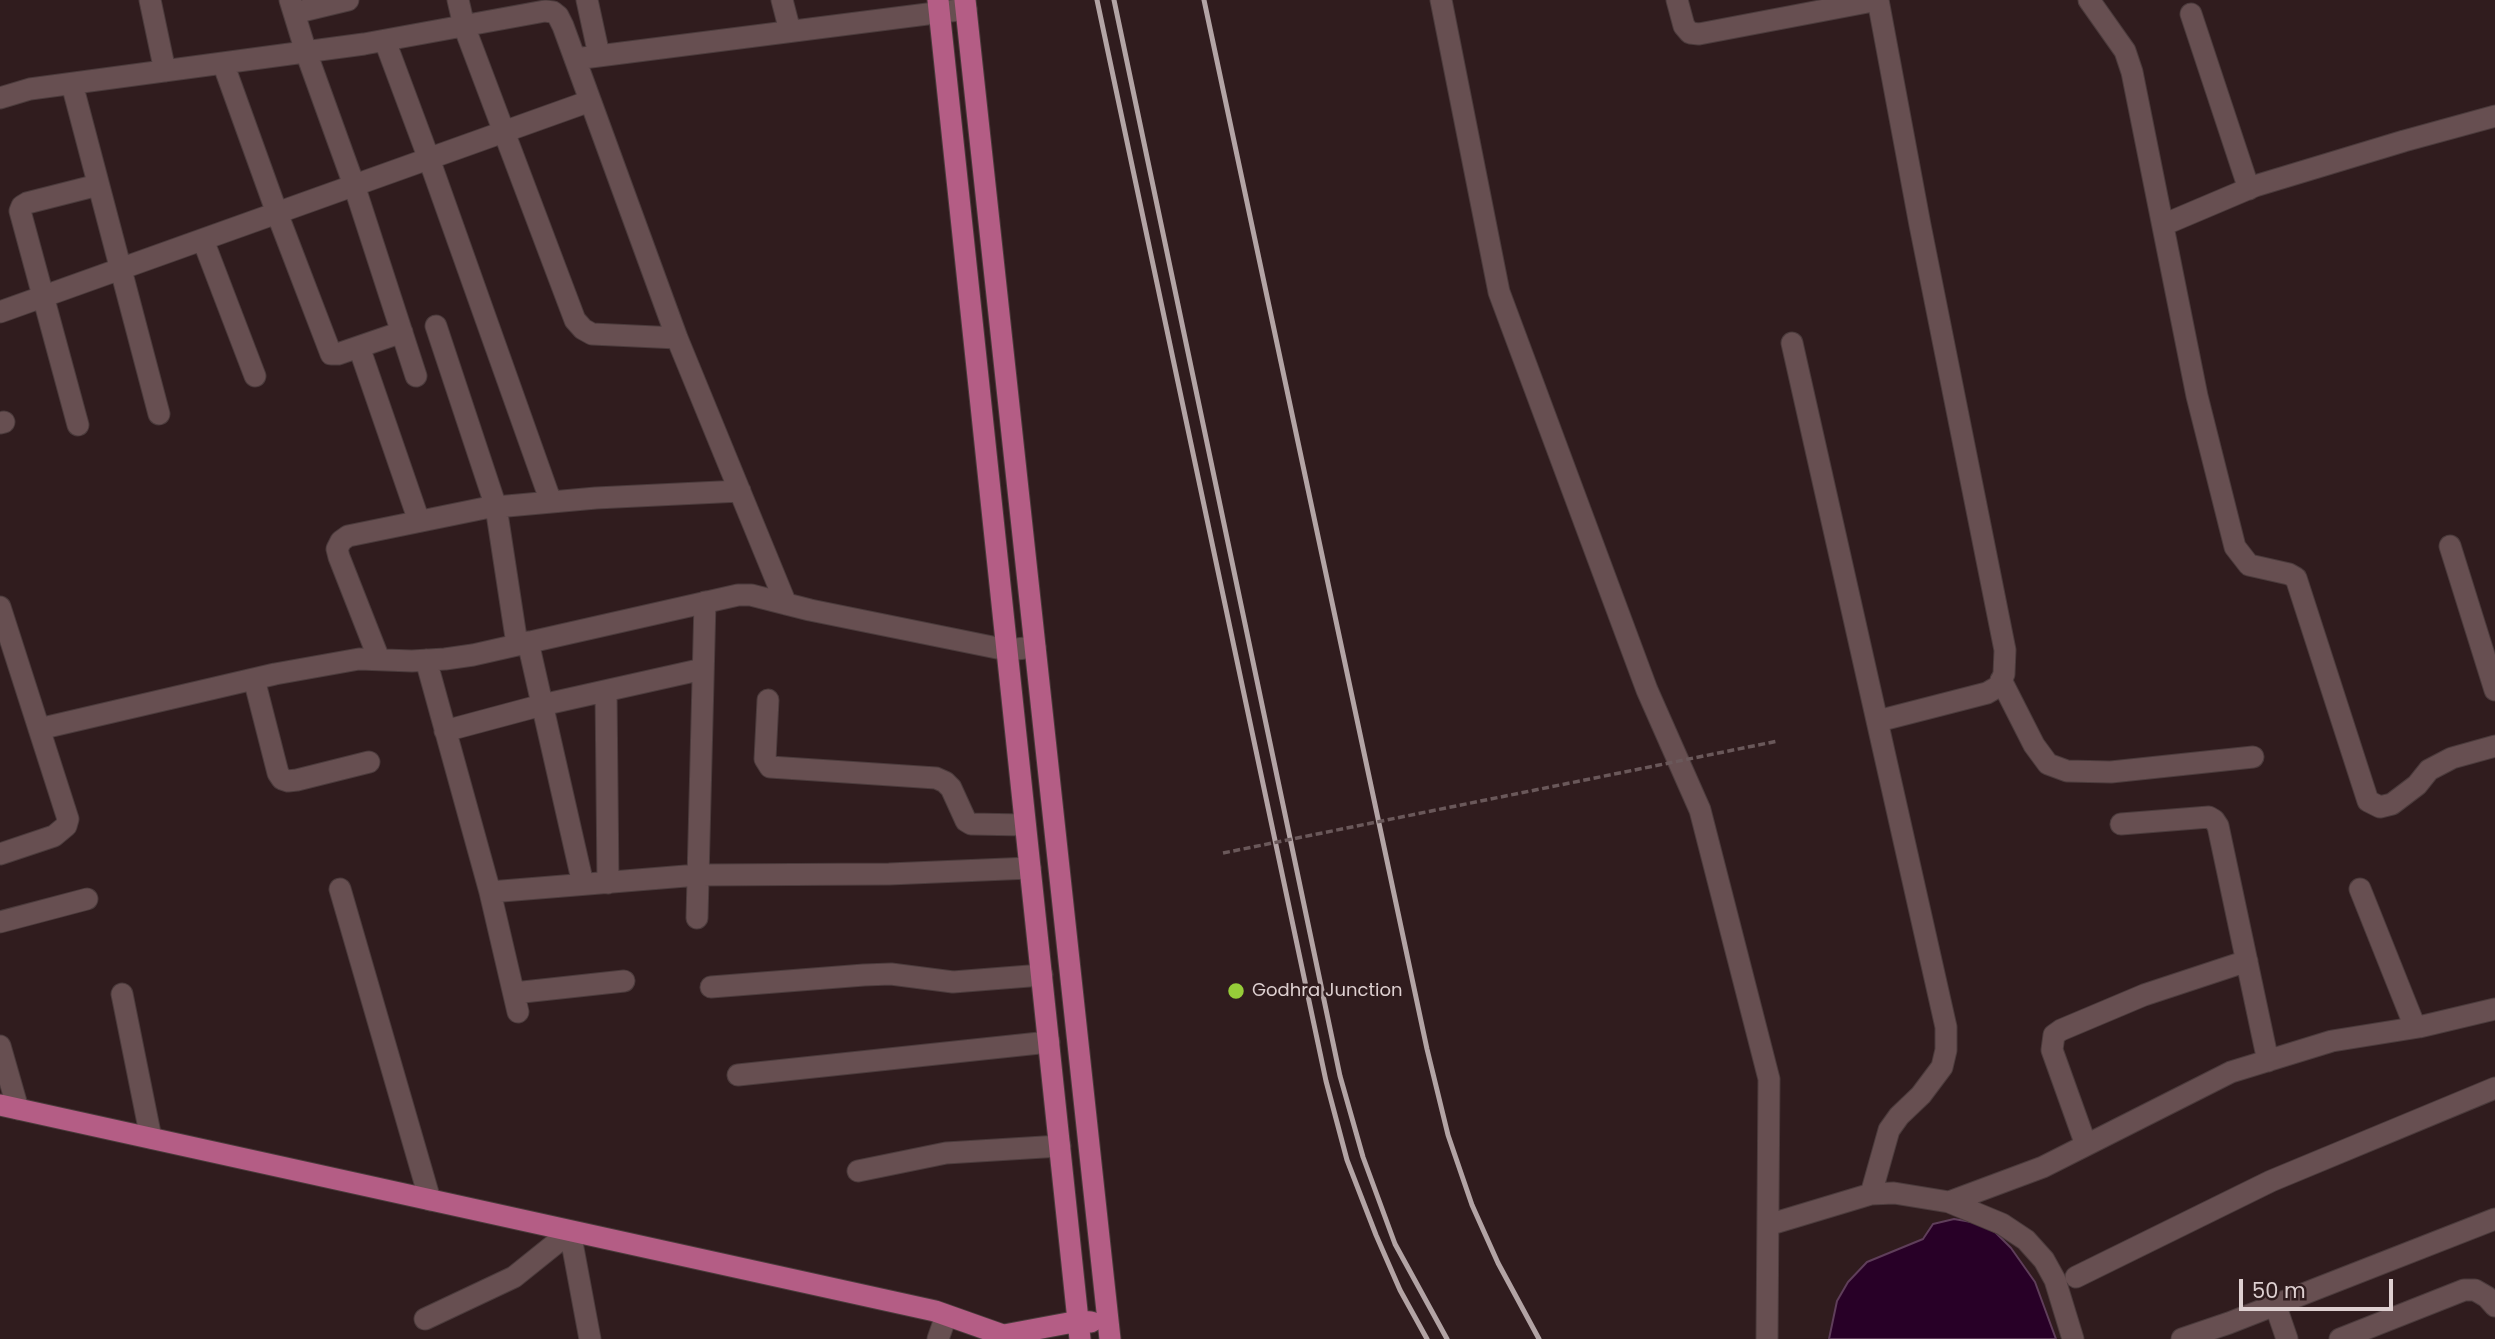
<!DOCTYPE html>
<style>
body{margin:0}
#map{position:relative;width:2495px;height:1339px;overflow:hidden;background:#301c1e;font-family:Poppins,sans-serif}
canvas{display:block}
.scale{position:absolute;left:2239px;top:1279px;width:154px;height:32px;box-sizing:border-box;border:4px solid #ded0d1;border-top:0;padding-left:9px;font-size:21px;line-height:24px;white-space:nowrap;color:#ded0d1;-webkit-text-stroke:5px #301c1e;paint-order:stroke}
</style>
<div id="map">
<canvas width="2495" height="1339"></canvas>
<div class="scale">50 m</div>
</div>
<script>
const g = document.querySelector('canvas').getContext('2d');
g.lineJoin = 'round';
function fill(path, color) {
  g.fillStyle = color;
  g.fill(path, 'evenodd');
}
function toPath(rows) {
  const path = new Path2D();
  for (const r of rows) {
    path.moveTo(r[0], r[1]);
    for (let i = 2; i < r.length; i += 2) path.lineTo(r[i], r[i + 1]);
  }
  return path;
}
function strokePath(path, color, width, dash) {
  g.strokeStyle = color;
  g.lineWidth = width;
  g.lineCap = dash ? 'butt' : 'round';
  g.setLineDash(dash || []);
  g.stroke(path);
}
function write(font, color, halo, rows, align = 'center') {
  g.font = font + ' Poppins,sans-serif';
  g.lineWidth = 5;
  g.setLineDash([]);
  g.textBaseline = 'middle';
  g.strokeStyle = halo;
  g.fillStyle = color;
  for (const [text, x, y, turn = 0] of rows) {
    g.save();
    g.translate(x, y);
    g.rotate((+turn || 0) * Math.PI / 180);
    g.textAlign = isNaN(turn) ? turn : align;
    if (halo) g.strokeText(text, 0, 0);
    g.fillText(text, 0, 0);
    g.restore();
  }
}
const water = toPath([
 [1954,1219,1977,1223,1995,1232,2011,1248,2035,1282,2056,1339,1829,1339,1837,1301,1848,1282,1867,1262,1923,1239,1933,1224,1954,1219]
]);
fill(water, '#280027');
strokePath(water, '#5f3e5a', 2);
const minor = toPath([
 [150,0,165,71],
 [290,0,306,52,354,185,416,376],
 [458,0,464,26,575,320,583,329,592,334,677,338],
 [587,0,599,55],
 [782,0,790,31],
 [1441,0,1499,292,1647,690,1700,810,1769,1079,1767,1339],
 [1677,0,1684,26,1690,33,1699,34,1878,0],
 [1878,0,1920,225,2005,650,2004,674,1999,686,1987,693,1878,721],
 [2089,0,2125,51,2132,72,2197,396,2235,547,2249,565,2289,574,2296,578,2368,801,2380,807,2392,804,2417,785,2429,770,2452,758,2495,746],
 [294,13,348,0],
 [2191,14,2249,189],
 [385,41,429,159,551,502],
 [575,59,966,9],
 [223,63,277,213,331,354,338,354,402,332],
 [72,84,159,414],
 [0,98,30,89,364,44,545,11,553,12,558,16,563,26,677,338,786,604],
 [2163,225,2255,186,2404,141,2495,116],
 [203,240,255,376],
 [0,312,590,101],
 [436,326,496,507,517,644],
 [1792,343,1946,1027,1946,1050,1942,1067,1921,1095,1899,1116,1889,1130,1871,1194],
 [359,347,419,521],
 [0,423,4,422],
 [78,425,20,211,22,206,27,203,98,185],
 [2450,546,2495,690],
 [0,607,68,819,66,826,54,836,0,854],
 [528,642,583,884],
 [379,659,339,557,337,549,341,541,348,536,485,508,596,498,740,491],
 [426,660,490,892,518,1012],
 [254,679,278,773,282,779,288,781,297,780,369,762],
 [2001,680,2034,745,2048,764,2067,771,2111,772,2253,757],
 [606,691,608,883],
 [768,700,765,759,770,767,936,778,945,782,951,788,966,821,971,824,1025,825],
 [39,729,275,674,359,659,412,661,445,659,473,655,738,595,751,595,810,610,1007,650,1035,647],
 [445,731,542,705,703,669],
 [2121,824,2209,817,2214,820,2218,826,2268,1061],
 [340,889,430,1200],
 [2360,889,2415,1027],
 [490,892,698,875,889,874,1030,868],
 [697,918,705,602],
 [0,922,87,899],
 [711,987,864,975,891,974,953,982,1042,975],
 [514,993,624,981],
 [122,994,151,1138],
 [0,1046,18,1109],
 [738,1075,1049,1042],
 [2086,1145,2052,1050,2054,1035,2061,1030,2144,995,2247,961],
 [858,1171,946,1153,1060,1146],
 [1949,1202,2043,1167,2231,1072,2332,1041,2419,1027,2495,1009],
 [1768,1225,1871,1194,1894,1193,1949,1202,2002,1224,2026,1240,2044,1260,2055,1280,2073,1339],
 [2076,1277,2271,1181,2495,1088],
 [2275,1304,2287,1339],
 [425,1319,514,1277,570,1232,590,1339],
 [938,1339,946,1316],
 [2182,1339,2229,1323,2495,1219],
 [2340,1339,2464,1290,2475,1290,2487,1297,2495,1306]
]);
const major = toPath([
 [938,0,1080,1339],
 [965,0,1110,1339],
 [0,1105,935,1311,1014,1339],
 [1004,1335,1079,1321,1091,1322]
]);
strokePath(minor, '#4b3b3c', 23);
strokePath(major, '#4b3b3c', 23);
strokePath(minor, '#674f51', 21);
strokePath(major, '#b45d85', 21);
strokePath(toPath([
 [1097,0,1326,1081,1347,1160,1376,1235,1400,1290,1427,1339],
 [1114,0,1340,1076,1363,1157,1395,1244,1447,1339],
 [1204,0,1427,1049,1448,1135,1472,1205,1498,1263,1539,1339]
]), '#b3a4a5', 5);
strokePath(toPath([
 [1223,853,1778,741]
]), '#6a585a', 3.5, [7, 3.5]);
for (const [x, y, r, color] of [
 [1236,991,9,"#96cc39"]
]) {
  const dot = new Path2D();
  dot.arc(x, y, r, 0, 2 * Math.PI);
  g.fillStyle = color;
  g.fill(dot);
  strokePath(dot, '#301c1e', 2.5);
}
write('18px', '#ded0d1', '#301c1e', [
 ["Godhra Junction",1252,991]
], 'left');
</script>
